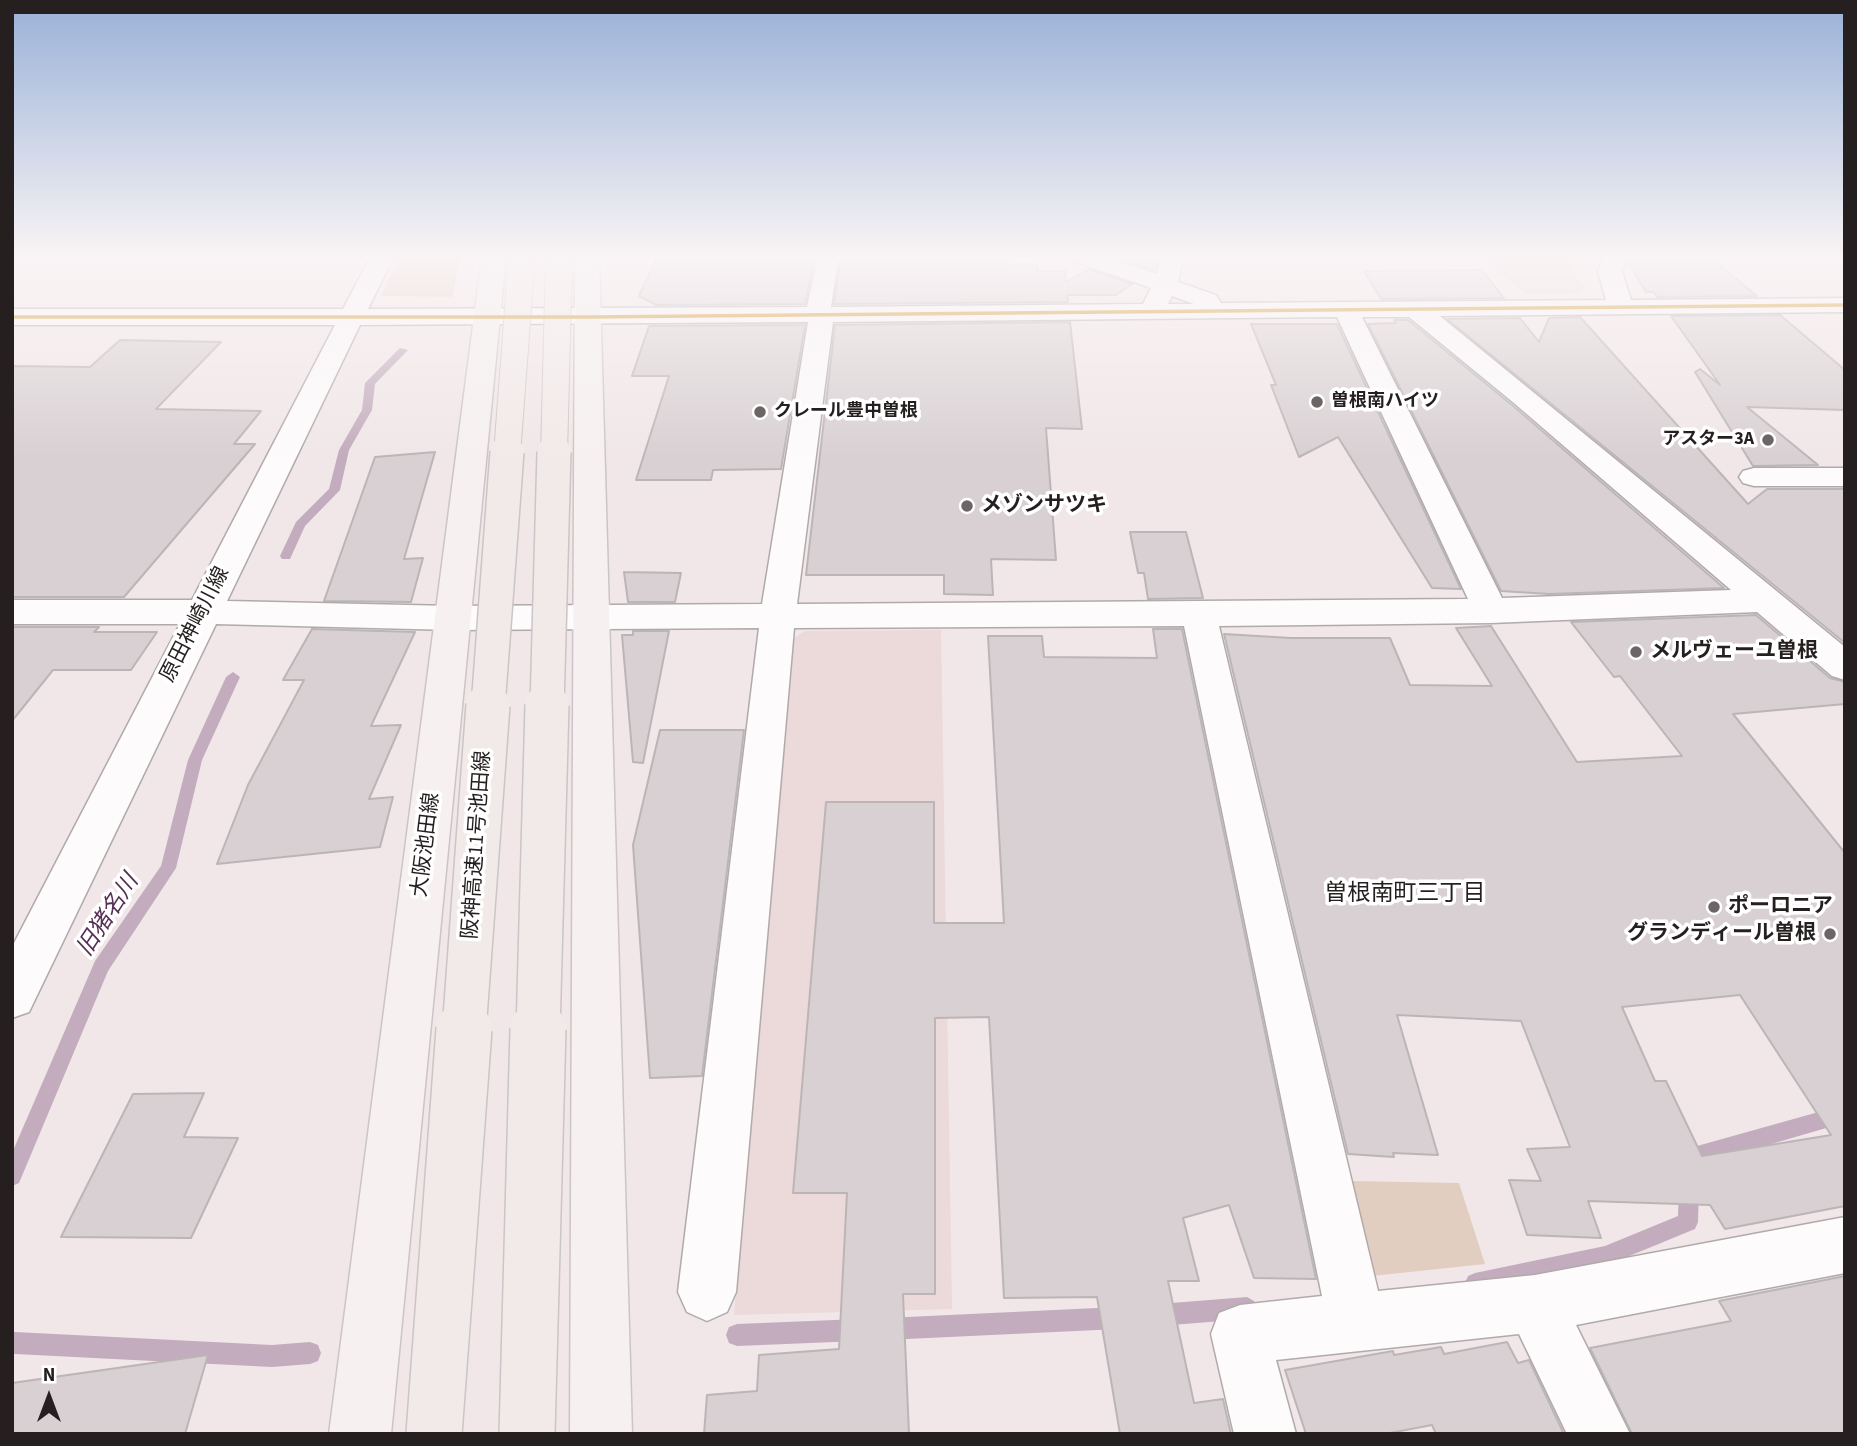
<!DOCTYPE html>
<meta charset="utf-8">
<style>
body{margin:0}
#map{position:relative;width:1857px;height:1446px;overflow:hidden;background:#f1e7e8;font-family:"Source Sans 3",sans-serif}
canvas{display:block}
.frame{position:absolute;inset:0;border:14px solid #251f1f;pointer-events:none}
.north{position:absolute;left:14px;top:1362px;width:70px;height:70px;-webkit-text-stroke:5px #fff;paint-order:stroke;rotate:0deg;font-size:19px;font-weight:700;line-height:28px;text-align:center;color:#251f1f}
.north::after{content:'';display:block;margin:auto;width:24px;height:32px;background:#251f1f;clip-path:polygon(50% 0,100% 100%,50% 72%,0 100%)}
</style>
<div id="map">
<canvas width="1857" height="1446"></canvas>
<div class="frame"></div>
<div class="north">N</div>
</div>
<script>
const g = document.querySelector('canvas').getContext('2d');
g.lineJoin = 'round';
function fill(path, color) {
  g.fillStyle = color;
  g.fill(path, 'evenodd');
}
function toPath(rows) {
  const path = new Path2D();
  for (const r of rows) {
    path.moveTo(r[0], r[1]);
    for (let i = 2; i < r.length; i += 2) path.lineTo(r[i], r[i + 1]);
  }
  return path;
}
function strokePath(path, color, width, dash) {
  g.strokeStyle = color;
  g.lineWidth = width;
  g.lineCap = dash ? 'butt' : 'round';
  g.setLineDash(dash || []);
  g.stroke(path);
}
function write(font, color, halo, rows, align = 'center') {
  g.font = font + ' "Source Sans 3","Noto Sans JP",sans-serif';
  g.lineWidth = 7;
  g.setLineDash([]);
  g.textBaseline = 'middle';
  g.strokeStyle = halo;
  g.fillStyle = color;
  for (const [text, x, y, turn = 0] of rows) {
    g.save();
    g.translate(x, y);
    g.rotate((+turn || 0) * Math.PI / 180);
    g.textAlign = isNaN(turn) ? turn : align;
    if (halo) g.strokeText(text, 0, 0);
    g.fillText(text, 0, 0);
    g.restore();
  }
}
fill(toPath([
 [1477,256,1572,256,1575,276,1587,289,1578,294,1528,295],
 [941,630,952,1309,734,1315,791,640,805,631]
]), '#ecd9da');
fill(toPath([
 [399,256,460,256,453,297,381,296],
 [1350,1181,1459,1183,1485,1264,1372,1276]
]), '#e2cdc1');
fill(toPath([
 [400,348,408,350,375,384,372,410,349,450,340,490,305,526,290,559,282,559,280,556,296,522,329,489,339,450,362,410,365,383,400,348],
 [233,672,240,677,202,760,176,868,108,971,19,1183,12,1186,12,1153,95,961,161,866,188,760,226,677,233,672],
 [1840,1106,1845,1108,1845,1122,1840,1124,1699,1165,1697,1171,1690,1174,1683,1171,1680,1164,1683,1151,1690,1148,1840,1106],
 [1689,1177,1696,1180,1699,1187,1698,1222,1695,1229,1605,1266,1475,1293,1468,1290,1465,1283,1468,1276,1475,1273,1605,1246,1678,1216,1679,1187,1682,1180,1689,1177],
 [1247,1297,1254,1301,1258,1308,1254,1315,1247,1319,1159,1326,1152,1322,1148,1315,1152,1308,1159,1304,1247,1297],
 [1118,1307,1125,1311,1129,1318,1125,1325,1118,1329,886,1340,878,1337,875,1329,878,1321,886,1318,1118,1307],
 [859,1319,867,1322,870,1330,867,1338,859,1341,737,1346,729,1343,726,1335,729,1327,737,1324,859,1319],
 [15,1332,272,1345,310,1342,318,1345,321,1353,318,1361,310,1364,272,1367,15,1354,12,1353,12,1333,15,1332]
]), '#c3acbd');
const building = toPath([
 [756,256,815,256,805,304,656,305,639,296,657,257,756,256],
 [847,256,1009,256,1006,264,1037,264,1038,271,1065,271,1066,282,1089,269,1132,284,1116,295,1067,295,1068,302,834,304,840,263,847,256],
 [1112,256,1159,256,1154,270,1112,256],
 [1628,256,1709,256,1757,296,1657,297,1654,292,1646,292,1627,261,1628,256],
 [1482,270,1504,298,1381,299,1364,271,1482,270],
 [1780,315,1845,370,1845,410,1747,407,1818,465,1753,466,1695,372,1700,369,1720,385,1671,316,1780,315],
 [1580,317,1748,504,1767,489,1845,489,1845,643,1447,319,1520,318,1539,342,1549,318,1580,317],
 [1394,320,1408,320,1512,405,1724,588,1549,594,1501,591,1368,324,1396,323,1394,320],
 [1070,322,1082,429,1046,428,1056,560,991,559,993,595,944,594,944,575,806,575,835,325,1070,322],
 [1251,324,1337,324,1461,589,1432,588,1338,437,1299,457,1271,385,1276,385,1251,324],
 [805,325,781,469,713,470,711,480,636,480,669,376,632,376,649,326,805,325],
 [120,340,221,342,156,409,261,411,234,444,255,444,124,597,12,597,12,366,90,367,120,340],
 [435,452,404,559,423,558,411,602,324,601,375,457,435,452],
 [1130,532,1186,532,1203,598,1148,599,1144,573,1138,573,1130,532],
 [624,572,681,573,675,602,628,602,624,572],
 [1756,615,1830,678,1845,682,1845,704,1733,714,1845,853,1845,1206,1725,1229,1710,1205,1588,1201,1601,1238,1527,1235,1509,1180,1541,1181,1527,1149,1570,1147,1521,1021,1397,1015,1438,1155,1393,1153,1394,1157,1348,1154,1224,634,1291,638,1390,638,1410,685,1492,686,1456,628,1491,626,1577,762,1682,756,1620,676,1614,677,1571,622,1756,615],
 [1740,995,1831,1135,1702,1156,1666,1081,1655,1081,1622,1007,1740,995],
 [12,627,99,627,94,632,157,632,131,670,53,670,12,721,12,627],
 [312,629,415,632,371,726,401,725,369,799,393,797,380,847,217,864,248,785,304,680,283,680,312,629],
 [1153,629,1182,629,1316,1279,1254,1278,1229,1205,1183,1218,1199,1281,1168,1281,1194,1403,1223,1399,1231,1434,1120,1434,1097,1297,1004,1298,989,1017,935,1018,935,1294,903,1294,909,1434,704,1434,707,1395,757,1391,759,1355,839,1349,847,1193,793,1193,826,802,934,802,934,923,1004,923,988,636,1042,636,1044,657,1157,658,1153,629],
 [633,631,669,631,643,763,633,762,622,635,633,635,633,631],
 [660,730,744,730,702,1076,650,1078,633,845,660,730],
 [204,1093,184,1137,238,1138,191,1238,61,1237,133,1094,204,1093],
 [1845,1276,1845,1434,1632,1434,1590,1348,1731,1321,1719,1301,1845,1276],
 [1507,1342,1518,1363,1529,1360,1564,1434,1436,1434,1432,1425,1385,1434,1306,1434,1285,1370,1393,1351,1394,1355,1441,1347,1444,1354,1507,1342],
 [208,1355,185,1434,12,1434,12,1383,208,1355]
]);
fill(building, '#d8d0d2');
strokePath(building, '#bcb5b6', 2);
const minor = toPath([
 [371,256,394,256,368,309,807,307,818,256,844,256,838,262,831,307,1143,304,1151,288,1073,261,1070,256,1103,256,1157,274,1162,256,1184,256,1178,282,1216,295,1221,303,1606,300,1598,272,1603,256,1626,256,1622,272,1631,300,1845,298,1845,312,1440,316,1845,647,1845,680,1832,676,1757,612,1491,623,1219,626,1378,1291,1535,1275,1845,1217,1845,1273,1576,1325,1630,1434,1567,1434,1519,1334,1276,1360,1296,1434,1234,1434,1211,1334,1219,1313,1240,1305,1322,1296,1184,626,794,628,736,1292,727,1312,707,1321,687,1312,678,1292,759,628,453,630,216,624,29,1012,12,1018,12,947,180,624,12,624,12,600,192,600,335,325,12,325,12,309,343,309,371,256],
 [1172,296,1194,304,1168,304,1172,296],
 [1337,317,1468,599,797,604,833,322,1337,317],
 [1362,317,1409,317,1514,403,1731,590,1502,598,1362,317],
 [808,322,762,604,453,606,227,601,360,325,808,322],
 [1754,468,1845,468,1845,486,1754,486,1743,483,1739,477,1743,471,1754,468]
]);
const major = toPath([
 [482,256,506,256,391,1434,329,1434,482,256],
 [575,256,599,256,632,1434,570,1434,575,256]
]);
strokePath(minor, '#b1aaaa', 3);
strokePath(major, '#cac5c6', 3);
fill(minor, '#fdfbfc');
fill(major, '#f6f1f0');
const highwayBridgeFar3 = toPath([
 [507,454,522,256],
 [554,454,559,256]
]);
const highwayBridgeFar2 = toPath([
 [488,707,507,452],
 [547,707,554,452]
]);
const highwayBridgeFar1 = toPath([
 [464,1031,488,705],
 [538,1031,547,705]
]);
const highwayBridge = toPath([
 [434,1434,464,1029],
 [527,1434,538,1029]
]);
strokePath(highwayBridgeFar3, '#cac5c6', 28, []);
strokePath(highwayBridgeFar2, '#cac5c6', 36, []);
strokePath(highwayBridgeFar1, '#cac5c6', 46, []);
strokePath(highwayBridge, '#cac5c6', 58, []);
strokePath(highwayBridgeFar3, '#f2eae9', 26);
strokePath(highwayBridgeFar2, '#f2eae9', 33);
strokePath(highwayBridgeFar1, '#f2eae9', 43);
strokePath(highwayBridge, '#f2eae9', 55);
strokePath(toPath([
 [12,317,588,317,1845,305]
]), '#cd8b06', 3.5);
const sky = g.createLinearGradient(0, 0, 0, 458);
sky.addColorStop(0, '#99b1d7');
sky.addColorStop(0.56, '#f9f4f5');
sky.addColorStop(1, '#f9f4f500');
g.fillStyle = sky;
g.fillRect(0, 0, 1857, 458);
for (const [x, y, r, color] of [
 [1317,402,7,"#6c6565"],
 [760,412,7,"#6c6565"],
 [1768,440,7,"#6c6565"],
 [967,506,7,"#6c6565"],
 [1636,652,7,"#6c6565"],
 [1714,907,7,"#6c6565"],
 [1830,934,7,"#6c6565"]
]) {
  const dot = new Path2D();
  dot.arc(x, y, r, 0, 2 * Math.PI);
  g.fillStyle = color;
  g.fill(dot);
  strokePath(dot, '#fff', 2.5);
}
write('bold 18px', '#251f1f', '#fff', [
 ["曽根南ハイツ",1331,402],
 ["クレール豊中曽根",774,412],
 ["アスター3A",1754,440,"right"]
], 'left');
write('bold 21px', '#251f1f', '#fff', [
 ["メゾンサツキ",981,506],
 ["メルヴェーユ曽根",1650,652],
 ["ポーロニア",1728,907],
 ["グランディール曽根",1816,934,"right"]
], 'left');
write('21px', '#251f1f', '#fff', [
 ["原田神崎川線",196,625,-63],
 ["大阪池田線",427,845,-83],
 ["阪神高速11号池田線",478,845,-86]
]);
write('23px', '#251f1f', '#fff', [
 ["曽根南町三丁目",1405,895]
]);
write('italic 23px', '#572f54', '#fff', [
 ["旧猪名川",109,916,-57]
]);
</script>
